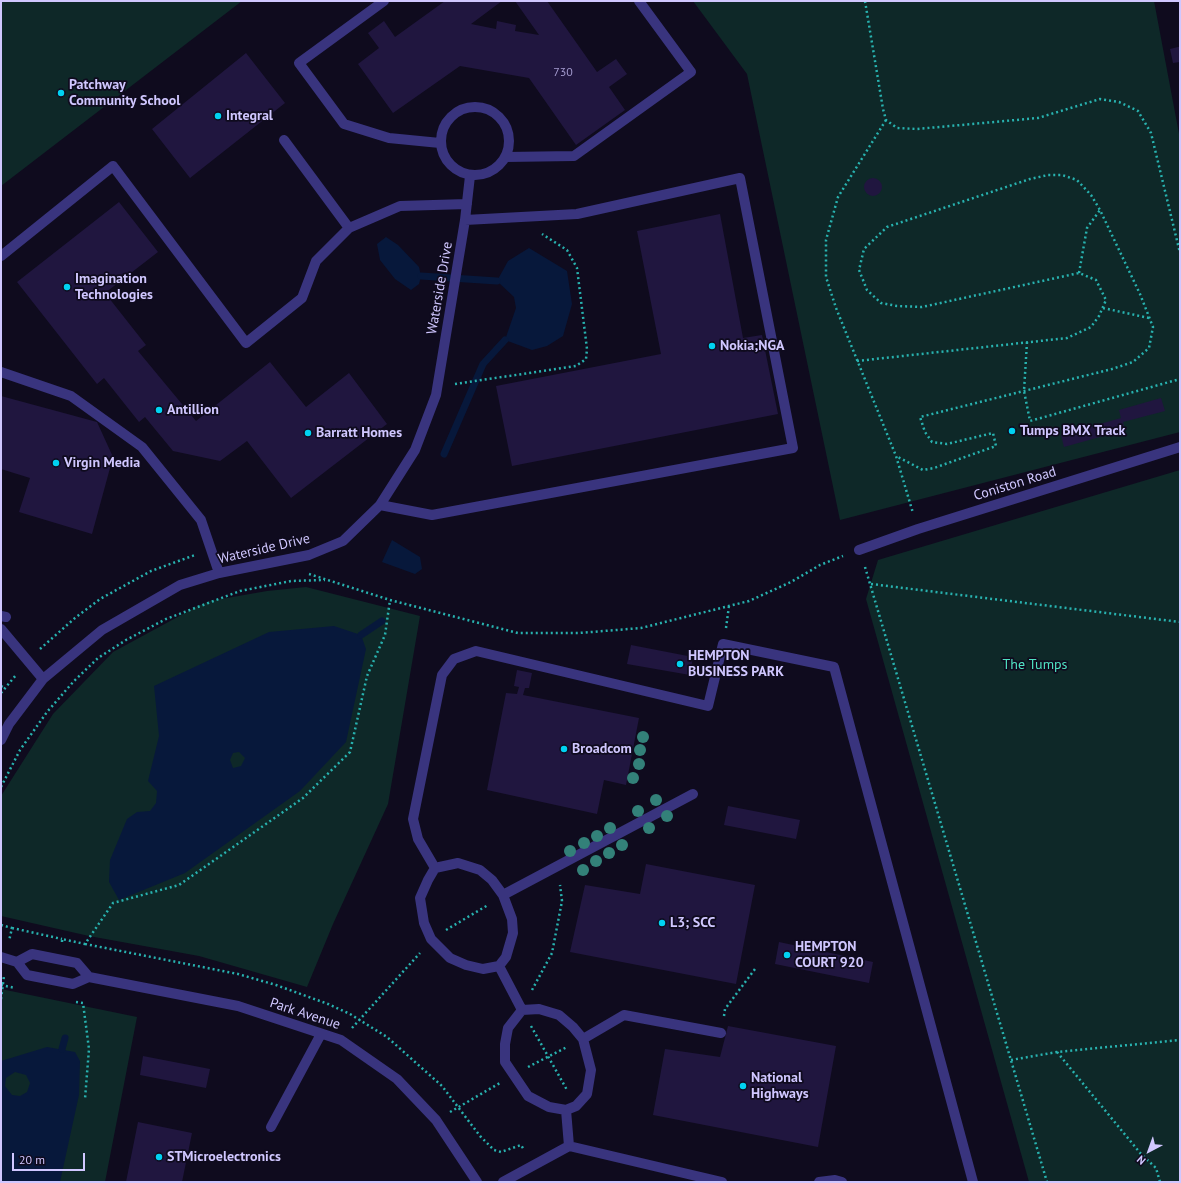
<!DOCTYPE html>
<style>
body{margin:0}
#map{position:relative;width:1181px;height:1183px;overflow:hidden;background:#0f0b1e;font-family:"PT Sans",sans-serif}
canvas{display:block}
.frame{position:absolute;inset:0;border:2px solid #d0c7ff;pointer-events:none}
.north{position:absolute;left:1129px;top:1131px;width:40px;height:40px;-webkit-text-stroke:3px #0f0b1e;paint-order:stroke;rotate:221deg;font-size:11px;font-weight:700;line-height:16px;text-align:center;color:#d0c7ff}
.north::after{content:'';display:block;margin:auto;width:14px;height:18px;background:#d0c7ff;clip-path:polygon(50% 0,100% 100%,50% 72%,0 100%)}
.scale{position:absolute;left:12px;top:1153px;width:73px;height:18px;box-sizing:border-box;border:2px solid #d0c7ff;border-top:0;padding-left:5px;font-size:12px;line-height:14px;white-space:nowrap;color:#d0c7ff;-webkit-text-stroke:3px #0f0b1e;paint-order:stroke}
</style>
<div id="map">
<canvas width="1181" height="1183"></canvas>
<div class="frame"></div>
<div class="north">N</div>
<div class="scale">20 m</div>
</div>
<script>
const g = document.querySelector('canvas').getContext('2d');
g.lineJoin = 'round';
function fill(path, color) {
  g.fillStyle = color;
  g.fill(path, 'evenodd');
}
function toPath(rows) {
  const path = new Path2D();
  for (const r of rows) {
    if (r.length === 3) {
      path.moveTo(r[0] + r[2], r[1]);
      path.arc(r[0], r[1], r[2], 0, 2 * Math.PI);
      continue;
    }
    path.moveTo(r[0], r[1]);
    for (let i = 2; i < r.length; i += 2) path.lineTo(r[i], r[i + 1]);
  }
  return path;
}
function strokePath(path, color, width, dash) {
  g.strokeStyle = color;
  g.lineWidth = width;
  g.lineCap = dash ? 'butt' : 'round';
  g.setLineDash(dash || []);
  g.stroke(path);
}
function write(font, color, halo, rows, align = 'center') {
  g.font = font + ' "PT Sans",sans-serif';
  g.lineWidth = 3.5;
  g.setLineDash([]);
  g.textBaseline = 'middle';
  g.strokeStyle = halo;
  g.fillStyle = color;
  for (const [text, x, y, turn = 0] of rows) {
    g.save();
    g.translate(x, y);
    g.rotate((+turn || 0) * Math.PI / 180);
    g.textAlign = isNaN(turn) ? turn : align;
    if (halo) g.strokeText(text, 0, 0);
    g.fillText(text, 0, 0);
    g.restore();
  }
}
fill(toPath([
 [1,1,242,1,1,186],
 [693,1,1154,1,1180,139,1180,432,840,520,747,74],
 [1180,470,1180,1182,1029,1182,866,599,878,560],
 [306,587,420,616,388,804,333,924,307,987,199,956,89,936,1,916,1,796,53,714,113,652,196,607,210,601,267,591],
 [1,989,137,1017,105,1182,1,1182]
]), '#0e2828');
fill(toPath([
 [386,237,398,245,419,267,421,276,419,284,411,290,395,279,380,260,377,244],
 [529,248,567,271,572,304,563,336,547,346,532,350,505,340,516,308,514,297,497,281,508,261],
 [392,540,420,557,422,569,415,574,382,562],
 [334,626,361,635,366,649,346,742,300,791,185,873,119,900,109,882,110,860,127,819,137,812,150,811,156,803,157,791,148,781,159,736,154,686,269,632],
 [239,752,245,758,241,766,233,768,230,760,233,753],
 [47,1047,75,1052,80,1061,79,1095,60,1182,1,1182,1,1061],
 [15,1072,26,1075,30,1083,27,1092,20,1096,12,1095,5,1086,6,1078]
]), '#07183b');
strokePath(toPath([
 [421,276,497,281],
 [444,454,483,364,505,340],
 [361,635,382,621],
 [62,1049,65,1038]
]), '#07183b', 7);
fill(toPath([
 [445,1,502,1,471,24,496,29,497,21,516,25,515,31,539,35,515,1,547,1,597,72,616,59,627,74,609,87,625,110,576,145,529,78,460,66,393,113,358,64,379,48,368,33,384,21,395,37],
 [1178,47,1180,47,1180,62,1173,63,1170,49],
 [246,53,285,103,190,178,152,129],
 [873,187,9],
 [119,202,158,252,105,293,146,345,138,351,196,421,270,362,306,407,349,373,387,424,291,498,247,441,220,461,173,451,145,417,139,422,104,378,97,384,17,282],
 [720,214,743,338,762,335,778,414,512,466,496,386,661,354,637,231],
 [1,396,97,422,113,457,92,534,19,512,30,478,1,469],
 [1161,398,1165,411,1123,422,1125,430,1064,447,1061,435,1121,418,1119,410],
 [631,645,693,657,690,675,627,664],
 [517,670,532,673,529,688,525,688,523,695,639,718,626,785,604,780,597,814,487,790,506,693,517,694,519,687,514,686],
 [728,806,800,820,796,839,724,825],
 [646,864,755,885,736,984,570,952,585,885,640,894],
 [779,942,873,962,869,983,775,964],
 [728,1026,836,1046,818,1147,653,1115,665,1049,720,1057],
 [143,1056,210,1069,206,1088,140,1075],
 [138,1122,192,1133,182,1182,126,1182]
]), '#20163f');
strokePath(toPath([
 [865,1,883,109,886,120,897,128,917,129,1038,118,1100,99,1119,102,1138,111,1151,133,1180,253],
 [886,120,838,197,826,240,826,277,836,308,896,456,913,513],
 [1079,273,1087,228,1100,210],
 [1103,308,1149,318],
 [1027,342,1024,391,1030,421,1180,379],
 [857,361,1067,338,1091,327,1099,316,1106,300,1096,280,1079,273,922,307,897,306,881,303,867,290,859,270,864,249,887,227,1030,179,1048,175,1062,175,1077,180,1091,195,1100,210,1140,294,1153,327,1149,348,1133,362,1112,369,920,417,925,432,932,442,947,444,993,433,996,446,934,468,923,470,896,456],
 [455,384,576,366,586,359,587,349,577,268,567,250,542,234],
 [865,567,1047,1182],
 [309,574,390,600,518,633,579,633,641,628,749,601,791,582,820,565,843,556],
 [871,584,1180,622],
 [726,628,729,606],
 [40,649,75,618,100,599,151,571,195,555],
 [1,686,5,688],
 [1,693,16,675],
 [1,787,20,750,47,712,74,681,98,658,126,640,166,619,240,591,291,581,325,580],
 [1,925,12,928,9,941],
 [12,928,62,939],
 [446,930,488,905],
 [62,942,62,939,85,944,113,903,179,885,303,798,350,752,367,676,385,635,390,600],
 [85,944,238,974,276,985,328,1004,350,1014,387,1037,442,1086,480,1136,494,1150,501,1152,521,1145,524,1150],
 [1,985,15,988],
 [532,990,552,953,562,901,560,885],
 [1,999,4,976],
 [76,1002,83,1003,89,1049,85,1099],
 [724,1016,725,1009,755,969],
 [531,1026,567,1090],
 [352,1028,420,953],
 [1057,1052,1141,1154,1156,1168,1160,1182],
 [1011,1060,1057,1052,1180,1040],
 [528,1067,567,1047],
 [450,1112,500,1083]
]), '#28b2af', 2.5, [2, 3]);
strokePath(toPath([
 [384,1,299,63,344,124,389,138,440,143],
 [475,141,34],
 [284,140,349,228],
 [506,157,574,156,691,72,639,1],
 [1,256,113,166,246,343,302,298,316,261,349,228,400,206,467,204],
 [1,372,71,396,142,447,201,520,219,573],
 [380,505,432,515,793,448,740,178,577,214,465,220],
 [859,550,918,529,1180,447],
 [1,616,6,617],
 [1,629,43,679],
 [1,740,9,724,43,679,102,630,180,585,219,573,309,555,343,541,380,505,415,450,436,395,465,220,470,176],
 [458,863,480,870,492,880,503,895,512,919,513,933,506,957,499,966,483,969,466,965,450,958,431,939,424,923,420,898,428,880,435,868,458,863],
 [435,868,418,839,413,819,442,675,454,659,476,651,708,706,723,644,834,667,973,1182],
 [503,895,693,794],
 [1,957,17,962,27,975,73,984,89,977,238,1006,341,1040,397,1079,436,1120,477,1182],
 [17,962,32,954,77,963,89,977],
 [499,966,522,1010],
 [539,1009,559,1015,573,1027,583,1039,591,1070,587,1094,576,1106,566,1110,549,1107,528,1096,505,1062,505,1044,508,1028,522,1010,539,1009],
 [583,1039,624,1015,721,1033],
 [271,1127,321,1034],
 [569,1146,722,1182],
 [503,1182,569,1146,566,1110],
 [819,1182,835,1180,842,1182]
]), '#39347e', 10);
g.fillStyle = '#338179';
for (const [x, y] of [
 [643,737],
 [640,750],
 [639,764],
 [633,778],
 [656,800],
 [638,811],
 [667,816],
 [610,828],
 [649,828],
 [597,836],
 [584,843],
 [622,845],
 [570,851],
 [609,853],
 [596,861],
 [583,870]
]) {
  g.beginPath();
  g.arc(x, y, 6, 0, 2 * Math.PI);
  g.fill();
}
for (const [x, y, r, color] of [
 [61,93,4,"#00d2f2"],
 [218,116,4,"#00d2f2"],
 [67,287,4,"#00d2f2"],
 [712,346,4,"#00d2f2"],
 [159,410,4,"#00d2f2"],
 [1012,431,4,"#00d2f2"],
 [308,433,4,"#00d2f2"],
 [56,463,4,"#00d2f2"],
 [680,664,4,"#00d2f2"],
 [564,749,4,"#00d2f2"],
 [662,923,4,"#00d2f2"],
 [787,955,4,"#00d2f2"],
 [743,1086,4,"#00d2f2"],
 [159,1157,4,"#00d2f2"]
]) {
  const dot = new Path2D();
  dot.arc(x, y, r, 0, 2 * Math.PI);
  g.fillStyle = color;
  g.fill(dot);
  strokePath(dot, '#0f0b1e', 1.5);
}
write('12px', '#a49bcf', null, [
 ["730",563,73]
]);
write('bold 14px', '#d0c7ff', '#0f0b1e', [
 ["Patchway",69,85],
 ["Community School",69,101],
 ["Integral",226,116],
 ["Imagination",75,279],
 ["Technologies",75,295],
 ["Nokia;NGA",720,346],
 ["Antillion",167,410],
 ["Tumps BMX Track",1020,431],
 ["Barratt Homes",316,433],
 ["Virgin Media",64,463],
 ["HEMPTON",688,656],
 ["BUSINESS PARK",688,672],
 ["Broadcom",572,749],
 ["L3; SCC",670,923],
 ["HEMPTON",795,947],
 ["COURT 920",795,963],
 ["National",751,1078],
 ["Highways",751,1094],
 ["STMicroelectronics",167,1157]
], 'left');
write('14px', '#d0c7ff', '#0f0b1e', [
 ["Waterside Drive",440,288,-80],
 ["Coniston Road",1015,484,-17],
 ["Waterside Drive",264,549,-13],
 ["Park Avenue",305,1014,18]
]);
write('14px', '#50e2c3', '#0f0b1e', [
 ["The Tumps",1035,665]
]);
</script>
